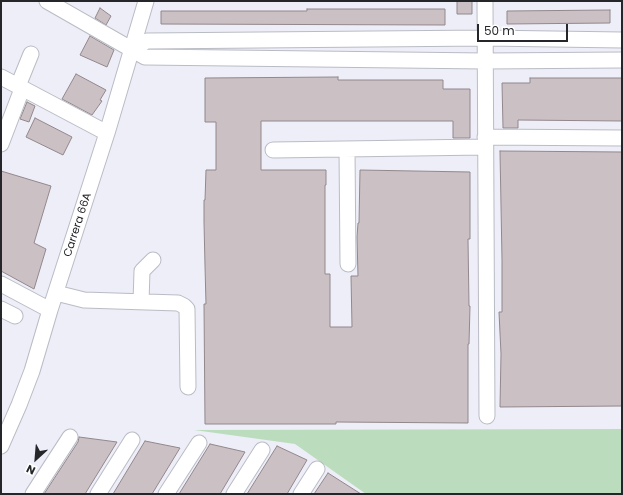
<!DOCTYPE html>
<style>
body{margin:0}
#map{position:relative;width:623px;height:495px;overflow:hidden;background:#edeef8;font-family:Poppins,sans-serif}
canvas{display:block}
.frame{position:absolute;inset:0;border:2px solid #252629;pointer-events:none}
.north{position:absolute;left:16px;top:439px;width:40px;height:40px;-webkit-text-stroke:3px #fff;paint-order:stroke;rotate:206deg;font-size:11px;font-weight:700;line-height:16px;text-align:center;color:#252629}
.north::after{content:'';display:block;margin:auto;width:14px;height:18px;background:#252629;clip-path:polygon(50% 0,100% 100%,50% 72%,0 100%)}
.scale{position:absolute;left:477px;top:24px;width:91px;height:18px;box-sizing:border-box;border:2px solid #252629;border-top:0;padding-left:5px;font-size:12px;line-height:14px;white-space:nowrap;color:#252629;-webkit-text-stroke:3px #fff;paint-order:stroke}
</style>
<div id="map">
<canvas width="623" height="495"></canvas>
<div class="frame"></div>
<div class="north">N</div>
<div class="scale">50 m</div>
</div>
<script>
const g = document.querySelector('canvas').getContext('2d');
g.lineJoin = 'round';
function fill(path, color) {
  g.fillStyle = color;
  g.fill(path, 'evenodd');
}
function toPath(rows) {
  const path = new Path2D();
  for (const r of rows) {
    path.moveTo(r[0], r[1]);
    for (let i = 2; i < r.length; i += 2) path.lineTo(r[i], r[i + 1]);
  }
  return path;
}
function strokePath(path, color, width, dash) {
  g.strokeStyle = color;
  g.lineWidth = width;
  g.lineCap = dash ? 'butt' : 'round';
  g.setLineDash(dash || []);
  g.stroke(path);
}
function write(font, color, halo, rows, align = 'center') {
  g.font = font + ' Poppins,sans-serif';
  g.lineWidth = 3.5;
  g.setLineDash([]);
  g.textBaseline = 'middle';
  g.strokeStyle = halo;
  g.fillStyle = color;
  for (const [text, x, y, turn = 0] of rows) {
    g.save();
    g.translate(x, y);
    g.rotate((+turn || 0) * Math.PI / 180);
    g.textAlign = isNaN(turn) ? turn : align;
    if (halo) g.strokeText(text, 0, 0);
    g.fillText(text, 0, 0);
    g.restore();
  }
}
fill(toPath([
 [622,429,622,494,366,494,295,444,194,430]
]), '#bbddbe');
const building = toPath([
 [457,1,472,1,472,14,457,14,457,1],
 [100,8,111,16,106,25,95,18,100,8],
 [307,9,445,9,445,25,161,24,161,11,307,11,307,9],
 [610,10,610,23,507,24,507,11,610,10],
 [90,36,114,50,107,67,80,55,90,36],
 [76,74,106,90,100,100,102,101,92,115,62,99,76,74],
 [338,77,338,80,443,80,443,89,470,89,470,138,453,138,453,121,261,121,261,170,326,170,326,185,325,185,325,274,330,274,330,327,352,327,351,276,358,276,357,237,358,223,359,223,360,170,470,172,470,239,468,239,469,306,470,306,469,344,468,344,468,423,336,422,336,424,205,424,204,304,206,304,205,266,204,222,204,200,205,200,206,170,216,170,216,122,205,122,205,78,338,77],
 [530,78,622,78,622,121,518,120,518,128,503,128,502,83,530,83,530,78],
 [27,102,35,106,29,122,20,119,27,102],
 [35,118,72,137,63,155,26,137,35,118],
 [500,151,622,152,622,406,500,407,501,354,499,312,502,312,502,260,500,151],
 [1,171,51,186,34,243,46,249,34,289,1,271,1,171],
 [79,437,117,442,85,494,44,494,78,442,79,437],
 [145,441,180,448,152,494,113,494,145,441],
 [210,444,245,452,220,494,179,494,210,444],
 [277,446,307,460,287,494,247,494,277,446],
 [328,473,361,494,314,494,328,473]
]);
fill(building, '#cbc0c4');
strokePath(building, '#92888c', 1);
const minor = toPath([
 [47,1,145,57,485,61,622,60],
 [485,1,487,416],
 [132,49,147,41,485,38,622,40],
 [1,77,107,133],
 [18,86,31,54],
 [485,137,622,138],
 [1,144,22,89],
 [347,149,348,264],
 [273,150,485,147],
 [1,284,50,310],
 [56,293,84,300,178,303,184,306,187,309,188,387],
 [141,302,142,271,153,260],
 [1,309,15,316],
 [1,446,19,405,32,371,50,310,107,133,146,1],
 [33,494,70,437],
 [98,494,132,440],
 [166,494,199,443],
 [234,494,262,450],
 [301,494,317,469]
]);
strokePath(minor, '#babcc5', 17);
strokePath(minor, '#fff', 15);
write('11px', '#252629', '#fff', [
 ["Carrera 66A",78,225,-72]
]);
</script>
